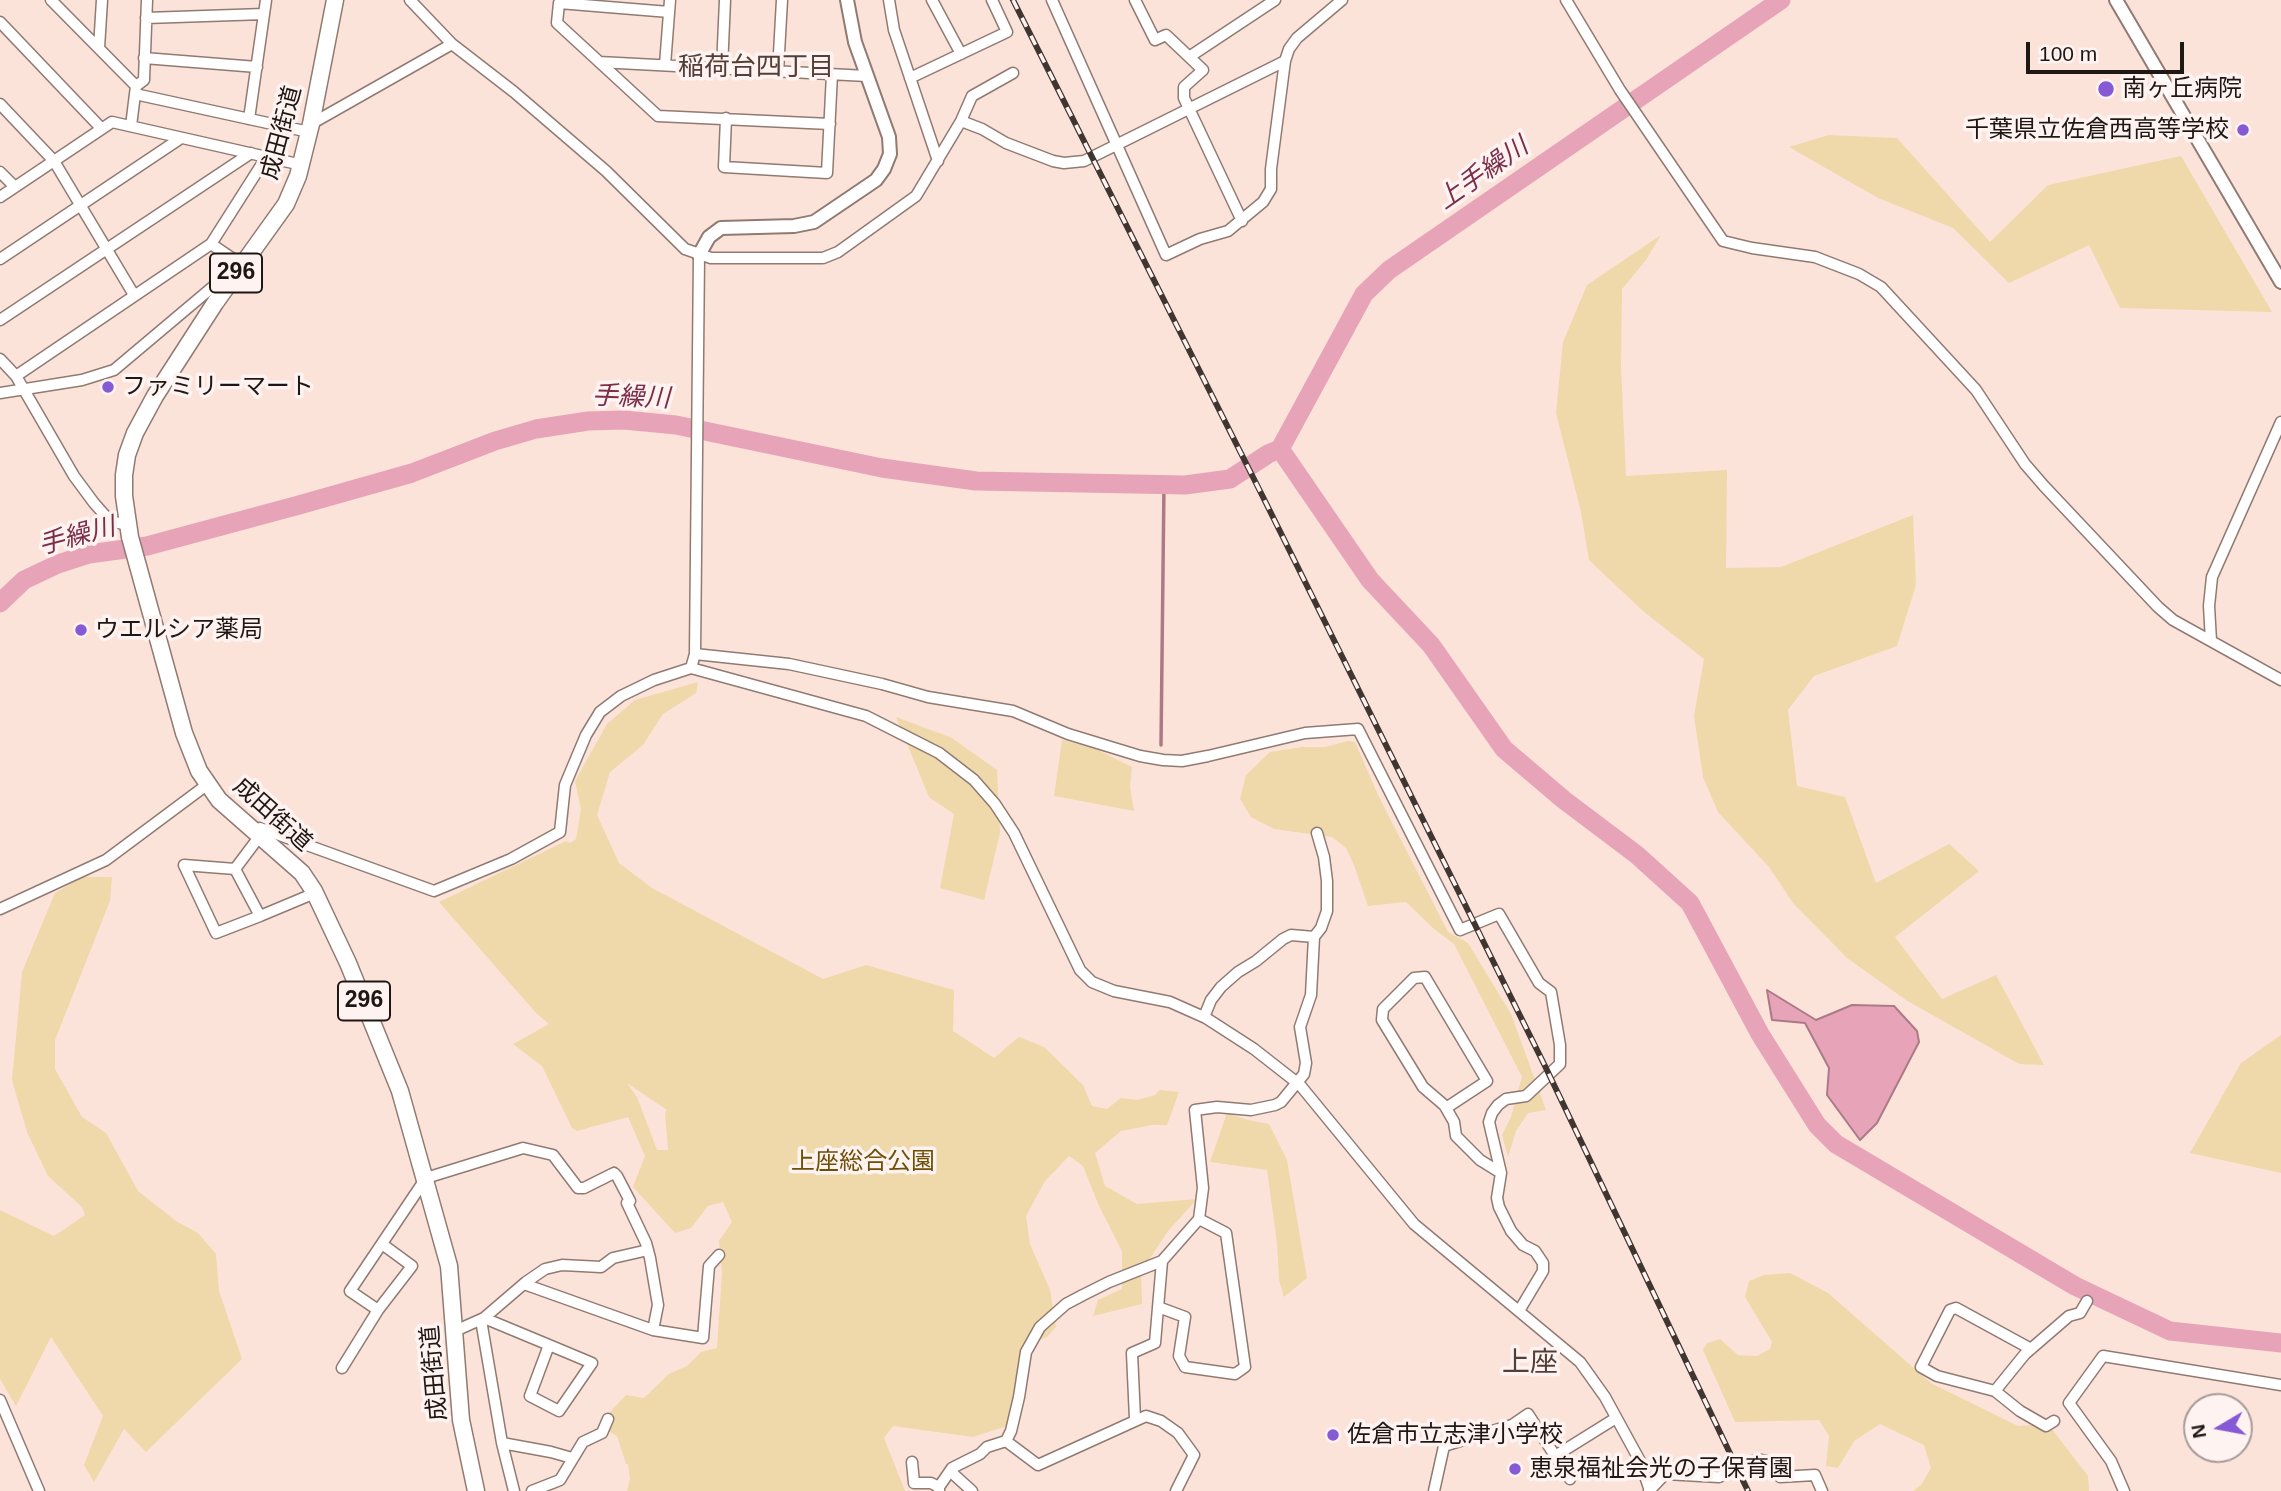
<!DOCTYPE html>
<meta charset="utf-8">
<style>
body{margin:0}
#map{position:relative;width:2281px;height:1491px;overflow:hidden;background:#fce3d9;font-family:Helvetica,sans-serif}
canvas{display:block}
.north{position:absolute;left:2183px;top:1393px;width:70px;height:70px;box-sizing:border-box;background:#fef3f0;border:2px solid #a59b98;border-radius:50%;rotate:260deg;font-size:19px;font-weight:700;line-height:28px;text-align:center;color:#1f1713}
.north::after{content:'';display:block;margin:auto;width:24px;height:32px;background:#855ad4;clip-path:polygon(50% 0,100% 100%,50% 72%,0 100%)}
.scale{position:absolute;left:2026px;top:42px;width:158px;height:32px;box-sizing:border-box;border:4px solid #1f1713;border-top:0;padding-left:9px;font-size:21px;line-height:24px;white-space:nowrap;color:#1f1713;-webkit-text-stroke:5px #fef3f0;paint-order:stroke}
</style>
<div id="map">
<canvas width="2281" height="1491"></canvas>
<div class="north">N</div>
<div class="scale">100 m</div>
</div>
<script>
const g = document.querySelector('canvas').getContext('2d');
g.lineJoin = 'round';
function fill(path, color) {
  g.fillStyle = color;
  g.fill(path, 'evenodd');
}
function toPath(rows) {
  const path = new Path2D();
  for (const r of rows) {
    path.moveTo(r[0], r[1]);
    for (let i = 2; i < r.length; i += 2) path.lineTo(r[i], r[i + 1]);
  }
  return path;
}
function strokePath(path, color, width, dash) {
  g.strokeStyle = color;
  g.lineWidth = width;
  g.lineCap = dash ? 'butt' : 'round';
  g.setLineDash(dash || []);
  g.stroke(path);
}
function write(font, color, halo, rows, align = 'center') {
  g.font = font + ' Helvetica,"Noto Sans JP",sans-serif';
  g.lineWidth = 7;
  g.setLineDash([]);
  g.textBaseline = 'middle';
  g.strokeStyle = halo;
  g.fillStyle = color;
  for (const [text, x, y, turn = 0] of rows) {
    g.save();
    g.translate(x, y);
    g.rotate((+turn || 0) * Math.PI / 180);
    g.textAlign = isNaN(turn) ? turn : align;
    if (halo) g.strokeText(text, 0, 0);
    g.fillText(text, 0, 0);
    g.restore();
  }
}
fill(toPath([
 [1829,135,1897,138,1990,242,2048,185,2181,156,2272,312,2120,308,2089,245,2009,283,1953,228,1878,198,1789,147],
 [1661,235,1646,260,1622,289,1621,367,1626,476,1727,470,1726,568,1781,567,1913,515,1916,585,1897,646,1814,676,1788,710,1797,786,1845,797,1876,883,1949,844,1979,871,1895,937,1942,999,1996,975,2044,1065,2019,1064,1906,1000,1847,958,1793,903,1769,867,1718,812,1703,777,1694,716,1704,659,1643,611,1589,560,1581,512,1556,413,1563,342,1587,285],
 [698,682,696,693,663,714,643,745,610,772,597,815,619,863,652,888,823,979,866,965,954,990,953,1031,994,1058,1019,1037,1044,1047,1083,1085,1092,1106,1107,1109,1121,1098,1137,1100,1155,1095,1160,1090,1179,1092,1167,1125,1152,1125,1121,1131,1095,1153,1105,1186,1137,1204,1197,1199,1168,1231,1141,1272,1142,1304,1093,1316,1098,1300,1122,1289,1122,1251,1099,1206,1083,1166,1069,1156,1045,1181,1026,1216,1030,1244,1050,1290,1056,1327,1047,1337,1027,1345,1010,1425,973,1437,893,1426,884,1438,905,1491,627,1491,630,1479,628,1464,626,1464,617,1436,598,1425,626,1395,644,1398,669,1374,687,1366,701,1352,717,1348,722,1273,719,1241,732,1222,723,1202,708,1206,691,1228,675,1233,633,1187,645,1156,628,1117,577,1131,572,1128,542,1066,513,1044,549,1024,536,1013,439,902,566,841,570,843,576,839,581,809,575,781,607,724,635,700],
 [627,1083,667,1110,665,1113,668,1150,657,1150,637,1097],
 [896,717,952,738,997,770,1000,833,984,900,940,888,954,814,929,797],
 [1062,740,1096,749,1132,767,1130,787,1134,811,1054,796],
 [1348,741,1355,742,1378,795,1448,932,1468,943,1511,1014,1546,1110,1528,1113,1516,1131,1508,1157,1502,1135,1511,1117,1522,1077,1454,944,1433,928,1406,902,1368,906,1354,865,1346,848,1332,837,1274,829,1251,817,1240,799,1246,775,1270,752,1302,747,1325,747],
 [83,877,112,877,110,901,55,1040,55,1069,82,1117,106,1133,138,1191,176,1221,198,1233,216,1254,219,1291,242,1359,146,1452,124,1429,94,1482,84,1465,103,1416,51,1337,16,1406,0,1379,0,1210,54,1236,85,1215,82,1207,48,1176,27,1132,12,1080,22,972,55,893],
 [2281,1035,2281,1173,2190,1153,2241,1063],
 [1227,1113,1248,1120,1269,1124,1287,1160,1307,1278,1284,1297,1279,1280,1277,1243,1267,1170,1210,1162],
 [1790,1273,1828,1293,1931,1383,2018,1426,2048,1424,2088,1476,2089,1491,1913,1491,1921,1485,1931,1468,1924,1445,1880,1424,1854,1441,1838,1468,1826,1466,1829,1436,1819,1420,1735,1422,1703,1350,1707,1343,1720,1339,1738,1355,1757,1356,1770,1349,1772,1342,1745,1297,1749,1281,1764,1275]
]), '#efd8aa');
const water = toPath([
 [1767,990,1816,1020,1852,1005,1894,1006,1917,1031,1919,1042,1877,1123,1860,1140,1827,1095,1829,1068,1805,1023,1772,1020,1767,990]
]);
fill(water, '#e7a4b8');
strokePath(water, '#ab7a86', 2);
strokePath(toPath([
 [1161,745,1164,484]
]), '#ab7a86', 3.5);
strokePath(toPath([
 [1280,449,1370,580,1431,645,1504,749,1564,800,1637,855,1690,903,1760,1034,1817,1125,1836,1144,2075,1286,2170,1331,2281,1343],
 [1280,449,1364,294,1389,270,1781,0],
 [0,603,24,580,58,564,89,554,147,546,299,505,412,473,495,441,536,429,588,421,624,420,676,425,882,468,976,481,1185,485,1230,479,1268,454,1280,449]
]), '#e7a4b8', 19);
const minor = toPath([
 [51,0,136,86,131,126],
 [410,0,452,44,514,92,606,171,685,249,711,258,823,258,838,252,916,196,961,121,972,96,1013,73],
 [889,0,894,30,938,161],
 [932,0,961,54],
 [1052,0,1166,255,1200,239,1228,231,1263,202,1271,189,1271,169,1285,61,1289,49,1297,38,1342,0],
 [1135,0,1155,40,1166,35,1203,70,1184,87,1184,98,1242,221],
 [1566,0,1620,90,1723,241,1752,248,1815,257,1859,274,1881,287,1976,390,2025,464,2044,486,2158,607,2173,620,2281,680],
 [669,12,559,3,557,23,658,116,830,124],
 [146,18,264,14],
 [0,22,101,128],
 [99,48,102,0],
 [1189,57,1275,0],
 [144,58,257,67],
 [599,62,867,76],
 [665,65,670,0],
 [722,68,725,0],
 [778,71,782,0],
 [910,78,1007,32,992,0],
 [136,86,144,80,147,0],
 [135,94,309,132],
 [0,104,54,161,134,295],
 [726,118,724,167,827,173,832,74],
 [249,119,266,0],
 [961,121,982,129,1006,143,1053,161,1064,163,1084,161,1285,61],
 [311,124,452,44],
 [0,172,15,187],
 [0,197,112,122,302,165],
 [211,244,242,265],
 [0,259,181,138],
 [0,320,251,153],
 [0,359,16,376,74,476,94,503,110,521,128,525],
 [16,376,211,244,267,156],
 [0,393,82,380,114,370,215,285,229,283],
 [2211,641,2209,606,2212,577,2281,422],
 [695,654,789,664,882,684,928,697,1013,711,1068,734,1140,756,1163,760,1182,761,1208,756,1305,733,1358,729,1460,930,1499,914,1539,983,1551,992,1560,1045,1560,1064,1526,1096,1506,1099,1498,1105,1492,1113,1489,1122,1501,1173,1497,1198,1499,1207,1511,1231,1523,1245,1535,1251,1543,1263,1543,1271,1519,1311],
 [691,668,695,654,699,255],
 [255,833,260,828,434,891,511,859,560,832,565,785,586,735,600,712,621,696,654,680,691,668,866,716,939,753,974,780,995,804,1014,833,1080,970,1092,982,1114,991,1170,1002,1206,1018,1254,1049,1300,1085,1414,1224,1580,1362,1605,1397,1640,1461,1650,1491],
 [235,869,259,837],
 [0,909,106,860,208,784],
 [260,916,235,869,184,865,216,933,260,916,315,893],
 [1204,1017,1211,1000,1221,987,1238,972,1256,961,1283,939,1291,935,1314,937],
 [1446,1108,1487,1081,1425,977,1414,978,1383,1009,1382,1020,1423,1087,1444,1105,1446,1108,1454,1122,1456,1136,1480,1160,1501,1173],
 [524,1284,653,1330,703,1338,709,1266,719,1255],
 [1158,1307,1185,1317,1179,1356,1185,1367,1235,1374,1245,1367,1226,1233,1199,1219],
 [378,1310,412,1266,382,1244],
 [484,1318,549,1345,592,1363,559,1411,530,1396,549,1345],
 [481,1320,502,1443,514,1491],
 [455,1331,484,1318,526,1282,545,1269,562,1265,601,1267,613,1258,648,1250],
 [2031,1349,1956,1308,1950,1310,1921,1367,1937,1376,1995,1391,2020,1411,2046,1426,2054,1421],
 [342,1368,378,1310,350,1291,426,1178,523,1148,553,1155,578,1188,584,1188,614,1173,617,1176,630,1201,627,1203,646,1243,650,1258,658,1305,653,1330],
 [1995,1391,2025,1354,2069,1316,2080,1313,2087,1301],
 [0,1400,39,1491],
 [1135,1419,1132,1353,1155,1343,1162,1261],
 [1006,1441,1038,1465,1146,1416,1161,1421,1178,1433,1194,1455,1176,1491],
 [502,1443,551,1452,572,1458],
 [1555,1456,1616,1418],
 [1757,1459,1767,1461,1780,1477,1815,1475,1822,1491],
 [912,1462,914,1483,931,1483,939,1487],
 [950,1471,972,1491],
 [532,1491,560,1480,583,1442,602,1433,608,1419],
 [939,1491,939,1487,952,1468,980,1454,987,1447,1006,1441,1011,1431,1019,1397,1026,1352,1040,1327,1066,1304,1083,1295,1109,1282,1162,1261,1199,1219,1203,1188,1195,1110,1217,1107,1251,1110,1275,1105,1281,1102,1304,1074,1306,1063,1300,1027,1311,995,1314,937,1321,928,1327,911,1327,881,1324,857,1317,833],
 [1434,1491,1444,1446,1512,1425,1528,1414,1570,1479],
 [1649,1491,1665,1474,1719,1477],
 [2124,1491,2111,1461,2069,1403,2103,1356,2281,1385]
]);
const tertiary = toPath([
 [2116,0,2281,282],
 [699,255,709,237,721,228,794,226,814,222,876,180,884,169,890,154,889,137,855,42,847,0]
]);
const trunk = toPath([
 [335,0,311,124,298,176,286,204,215,303,155,396,135,433,127,455,124,475,124,496,130,537,184,733,199,771,219,800,302,873,314,891,348,963,400,1091,449,1266,461,1420,476,1491]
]);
strokePath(minor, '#907a72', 13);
strokePath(tertiary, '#907a72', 16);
strokePath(trunk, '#907a72', 19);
strokePath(minor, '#fff', 10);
strokePath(tertiary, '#fff', 12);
strokePath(trunk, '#fff', 16);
const rail = toPath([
 [1013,0,1263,497,1545,1066,1748,1491]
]);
strokePath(rail, '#403631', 6);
strokePath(rail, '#fef3f0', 3.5, [10]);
const minorBridge = toPath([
 [1719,1477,1757,1459]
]);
strokePath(minorBridge, '#907a72', 13, []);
strokePath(minorBridge, '#fff', 10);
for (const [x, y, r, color] of [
 [2106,89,9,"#855ad4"],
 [2243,130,7,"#855ad4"],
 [108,387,7,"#855ad4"],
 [81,630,7,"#855ad4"],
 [1333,1435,7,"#855ad4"],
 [1515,1469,7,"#855ad4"]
]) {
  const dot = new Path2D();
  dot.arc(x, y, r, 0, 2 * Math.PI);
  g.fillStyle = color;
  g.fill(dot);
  strokePath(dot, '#fef3f0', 2.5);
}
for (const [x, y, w] of [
 [236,273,52],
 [364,1001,52]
]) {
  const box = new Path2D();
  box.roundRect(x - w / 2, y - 19.5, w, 39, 5);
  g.fillStyle = '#fef3f0';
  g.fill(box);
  strokePath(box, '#1f1713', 2);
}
write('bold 23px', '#1f1713', null, [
 ["296",236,273],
 ["296",364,1001]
]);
write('24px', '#1f1713', '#fef3f0', [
 ["南ヶ丘病院",2122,89],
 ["千葉県立佐倉西高等学校",2229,130,"right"],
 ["ファミリーマート",122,387],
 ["ウエルシア薬局",95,630],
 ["佐倉市立志津小学校",1347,1435],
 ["恵泉福祉会光の子保育園",1529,1469]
], 'left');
write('24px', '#1f1713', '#fef3f0', [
 ["成田街道",282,133,-75],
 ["成田街道",272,815,42],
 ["成田街道",435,1373,-95]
]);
write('24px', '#6d5006', '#fef3f0', [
 ["上座総合公園",863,1162]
]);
write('26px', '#533f38', '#fef3f0', [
 ["稲荷台四丁目",756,68]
]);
write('italic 26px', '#7b2d4a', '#fef3f0', [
 ["上手繰川",1483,174,-35],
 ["手繰川",631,398,2],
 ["手繰川",77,537,-15]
]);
write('28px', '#533f38', '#fef3f0', [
 ["上座",1530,1363]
]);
</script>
